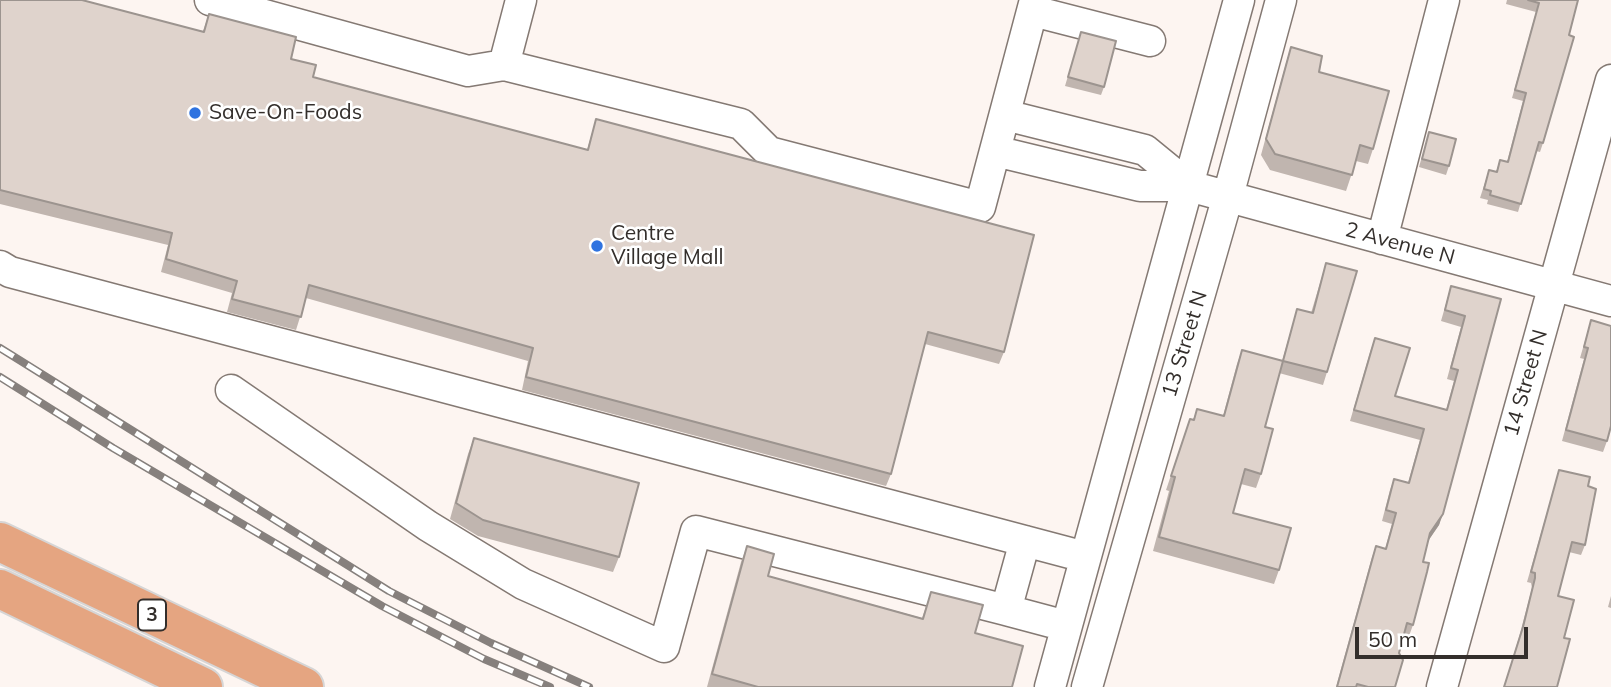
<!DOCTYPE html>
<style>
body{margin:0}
#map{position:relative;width:1611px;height:687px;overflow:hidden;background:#fdf5f1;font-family:Mulish,sans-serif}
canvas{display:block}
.scale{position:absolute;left:1355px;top:627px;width:173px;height:32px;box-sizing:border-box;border:4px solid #332e2b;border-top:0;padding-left:9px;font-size:21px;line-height:24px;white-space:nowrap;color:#332e2b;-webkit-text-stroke:5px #fff;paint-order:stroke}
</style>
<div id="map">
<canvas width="1611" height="687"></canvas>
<div class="scale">50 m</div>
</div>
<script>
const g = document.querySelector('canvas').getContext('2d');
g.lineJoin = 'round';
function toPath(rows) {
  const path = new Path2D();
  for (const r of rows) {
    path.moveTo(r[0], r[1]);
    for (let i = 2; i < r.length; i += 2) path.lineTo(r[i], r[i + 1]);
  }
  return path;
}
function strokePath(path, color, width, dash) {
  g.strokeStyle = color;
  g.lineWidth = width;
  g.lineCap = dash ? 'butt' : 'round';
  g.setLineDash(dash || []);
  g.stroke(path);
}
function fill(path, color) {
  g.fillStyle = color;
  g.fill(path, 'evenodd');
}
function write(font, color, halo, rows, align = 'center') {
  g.font = font + ' Mulish,sans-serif';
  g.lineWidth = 5;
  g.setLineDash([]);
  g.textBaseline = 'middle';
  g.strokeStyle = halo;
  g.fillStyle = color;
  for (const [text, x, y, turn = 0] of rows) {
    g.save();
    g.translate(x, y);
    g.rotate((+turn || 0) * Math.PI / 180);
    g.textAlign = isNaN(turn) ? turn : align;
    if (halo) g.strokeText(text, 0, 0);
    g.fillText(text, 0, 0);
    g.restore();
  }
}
const minor = toPath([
 [210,0,468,71,504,65],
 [521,0,504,65,741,124,769,152,980,207,1035,0],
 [1033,11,1150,41],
 [1005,115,1145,150,1189,186],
 [995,151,1140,186,1189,186,1611,301],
 [1382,239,1444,0],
 [0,266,10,272,1085,557],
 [231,390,428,526,523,584,664,647,696,531,1006,610],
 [1025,541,1006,610,1066,626],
 [1050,687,1239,0],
 [1087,687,1228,196,1281,0],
 [1442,687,1611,80]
]);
const highway = toPath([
 [0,542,304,687],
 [0,589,203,687]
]);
strokePath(minor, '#847973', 33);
strokePath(highway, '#d6d5d5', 42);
strokePath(minor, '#fff', 30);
strokePath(highway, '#e5a581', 38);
const rail = toPath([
 [0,348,389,591,491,643,589,687],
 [0,377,113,448,382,606,484,659,550,687]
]);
strokePath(rail, '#86807d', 8);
strokePath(rail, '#fff', 5, [16]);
fill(toPath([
 [0,0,203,31,209,14,291,59,313,77,587,150,596,119,1004,352,999,364,925,344,891,474,886,486,522,390,528,361,306,298,296,330,227,312,232,293,161,272,168,245,0,204],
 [1507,0,1578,0,1543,143,1540,152,1536,151,1518,212,1487,204,1488,200,1480,198,1489,170,1496,172,1500,160,1507,162,1523,101,1512,98,1536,12,1506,4],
 [1081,32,1104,87,1101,95,1065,86],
 [1291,47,1319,72,1373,149,1368,164,1356,161,1346,191,1270,170,1261,155,1286,63],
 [1429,132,1449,166,1446,175,1419,167],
 [1326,263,1327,372,1323,385,1279,373,1265,427,1261,474,1256,488,1241,484,1233,513,1279,570,1274,584,1153,551,1169,491,1166,490,1190,419,1193,420,1197,409,1223,416,1237,364,1242,350,1282,361,1297,309,1311,313],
 [1451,286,1501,299,1439,525,1428,541,1423,562,1413,625,1409,636,1404,635,1399,653,1395,687,1336,687,1372,557,1376,546,1385,549,1392,524,1382,521,1390,490,1394,479,1408,483,1420,440,1350,421,1371,349,1375,338,1395,396,1446,410,1454,381,1447,379,1461,327,1441,321],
 [1591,320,1607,441,1603,452,1562,441,1584,359,1580,358],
 [474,438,619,557,613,572,478,536,450,519,468,454],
 [1559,470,1588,486,1585,545,1581,555,1569,552,1558,596,1564,638,1557,687,1504,687,1519,637,1532,588,1531,583,1527,582],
 [747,546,768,576,922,618,931,592,975,633,1012,687,707,687,741,562],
 [1611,596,1611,608,1608,607]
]), '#c0b5af');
fill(toPath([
 [1443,514,1439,525,1426,544,1430,533]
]), '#9c948f');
const building = toPath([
 [0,0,82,0,204,32,209,14,296,37,291,59,316,65,313,77,588,150,596,119,1034,235,1004,352,928,332,891,474,526,377,533,348,309,285,301,317,232,299,237,281,166,259,172,233,0,190,0,0],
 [1528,0,1578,0,1569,35,1574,37,1543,143,1539,142,1521,204,1490,195,1491,191,1484,189,1489,170,1497,172,1500,160,1508,162,1526,93,1515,90,1539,3,1528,0],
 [1081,32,1116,41,1104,87,1068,77,1081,32],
 [1291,47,1322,56,1319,72,1389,91,1373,149,1360,145,1352,175,1275,154,1266,139,1291,47],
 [1429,132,1456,139,1449,166,1422,159,1429,132],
 [1326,263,1357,271,1327,372,1283,361,1297,309,1313,313,1326,263],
 [1451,286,1501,299,1443,514,1430,533,1423,562,1429,563,1427,572,1413,625,1407,623,1399,653,1403,660,1395,687,1368,687,1357,684,1356,687,1337,687,1376,546,1386,549,1396,513,1386,510,1394,479,1409,483,1424,429,1354,410,1375,338,1410,348,1395,396,1447,410,1458,370,1451,368,1465,316,1445,310,1451,286],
 [1591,320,1611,326,1611,426,1607,441,1566,430,1588,348,1584,347,1591,320],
 [1242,350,1283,361,1265,427,1273,429,1261,474,1245,469,1233,513,1291,528,1279,570,1159,537,1175,477,1171,476,1190,419,1194,420,1197,409,1224,416,1242,350],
 [474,438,639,483,619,557,483,520,456,503,474,438],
 [1559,470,1590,477,1588,486,1596,489,1585,545,1572,542,1558,596,1574,600,1564,638,1570,639,1557,687,1504,687,1523,627,1535,578,1535,573,1531,572,1559,470],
 [747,546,774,554,768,576,923,619,931,592,983,605,975,633,1023,646,1012,687,758,687,712,674,747,546]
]);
fill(building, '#dfd3cc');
strokePath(building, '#9c948f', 2);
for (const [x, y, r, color] of [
 [195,113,7,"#2f73e0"],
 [597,246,7,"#2f73e0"]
]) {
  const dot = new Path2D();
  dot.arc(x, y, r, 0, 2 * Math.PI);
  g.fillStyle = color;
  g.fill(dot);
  strokePath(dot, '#fff', 2.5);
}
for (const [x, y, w] of [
 [152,615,28]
]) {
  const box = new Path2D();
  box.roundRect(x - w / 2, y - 15.5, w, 31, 5);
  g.fillStyle = '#fff';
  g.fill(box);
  strokePath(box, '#332e2b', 2);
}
write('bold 19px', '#332e2b', null, [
 ["3",152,615]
]);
write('21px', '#332e2b', '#fff', [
 ["Save-On-Foods",209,113],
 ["Centre",611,234],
 ["Village Mall",611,258]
], 'left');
write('21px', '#332e2b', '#fff', [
 ["2 Avenue N",1400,244,15],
 ["13 Street N",1185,344,-73],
 ["14 Street N",1526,383,-74]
]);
</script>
